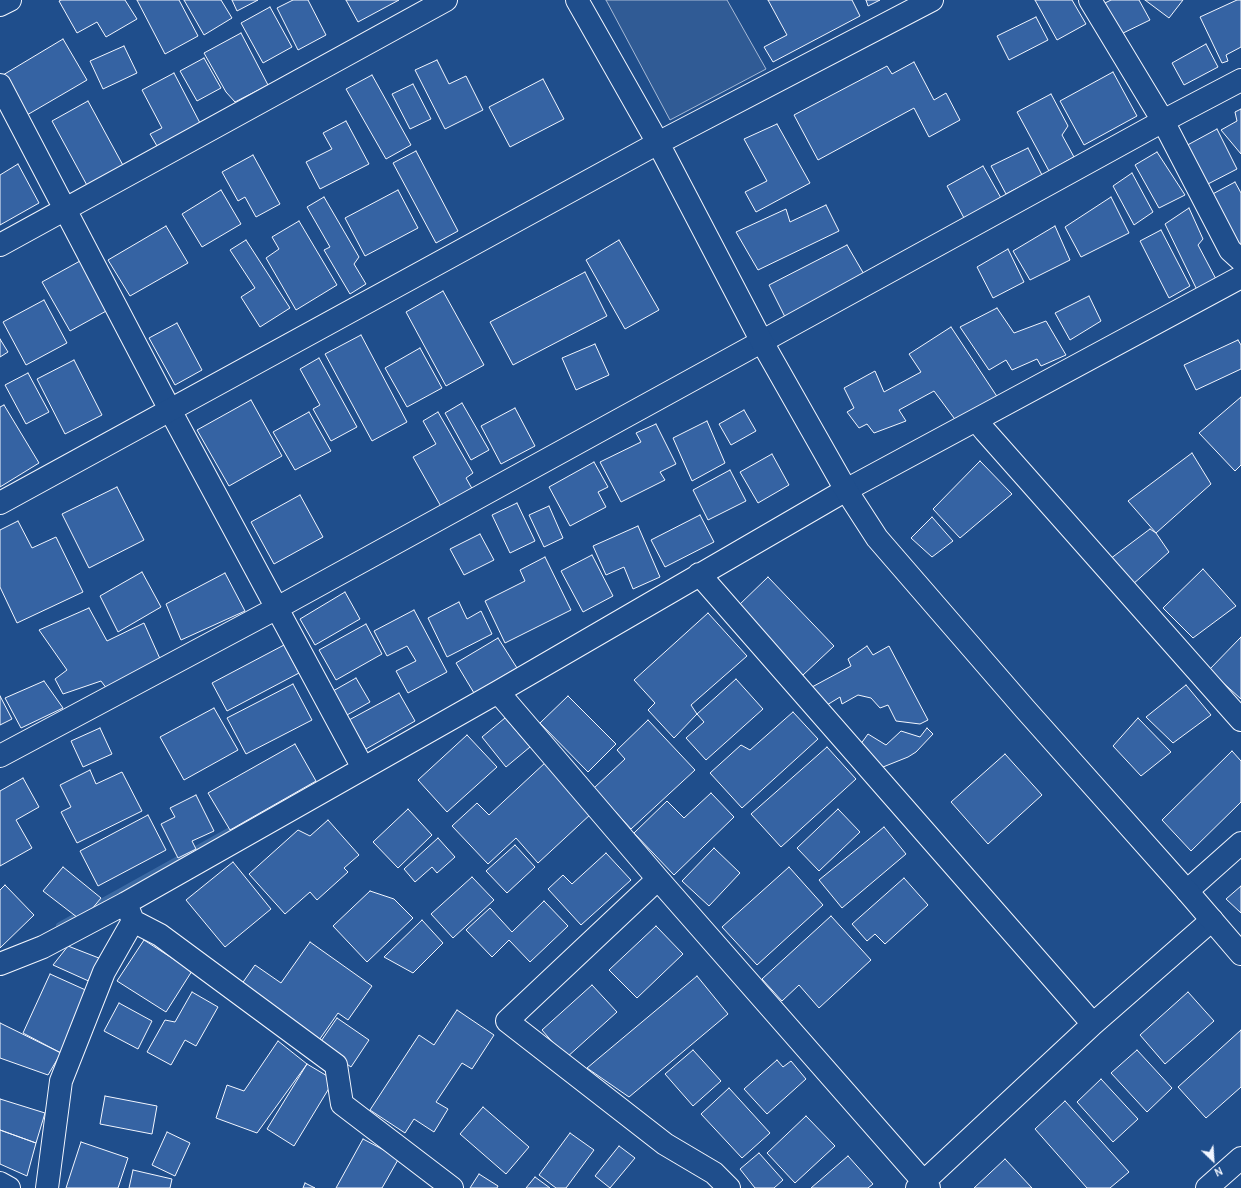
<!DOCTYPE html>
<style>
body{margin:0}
#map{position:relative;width:1241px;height:1188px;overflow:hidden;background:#1f4e8c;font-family:Karla,sans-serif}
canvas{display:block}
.north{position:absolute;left:1193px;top:1140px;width:40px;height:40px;-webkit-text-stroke:3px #1f4e8c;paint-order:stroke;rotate:155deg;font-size:11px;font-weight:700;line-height:16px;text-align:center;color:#f2f6ff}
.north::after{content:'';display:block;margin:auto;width:14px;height:18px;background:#f2f6ff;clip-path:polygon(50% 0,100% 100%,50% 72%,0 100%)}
</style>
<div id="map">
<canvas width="1241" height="1188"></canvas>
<div class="north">N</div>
</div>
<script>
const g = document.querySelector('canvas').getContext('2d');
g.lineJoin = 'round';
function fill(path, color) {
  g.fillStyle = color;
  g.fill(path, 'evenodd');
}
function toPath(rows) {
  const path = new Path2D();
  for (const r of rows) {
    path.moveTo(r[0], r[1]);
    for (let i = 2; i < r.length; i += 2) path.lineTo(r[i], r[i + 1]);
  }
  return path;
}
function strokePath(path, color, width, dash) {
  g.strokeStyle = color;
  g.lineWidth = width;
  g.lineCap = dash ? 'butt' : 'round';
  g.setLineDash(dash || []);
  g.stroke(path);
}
const parking = toPath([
 [606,0,727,0,766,69,670,120,606,0]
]);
fill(parking, '#305b95');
strokePath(parking, '#a8bbd7', 1);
strokePath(toPath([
 [60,926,295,795]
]), '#3b69a3', 8);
const building = toPath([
 [61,0,125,0,137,19,106,37,97,22,77,33,59,1,61,0],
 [137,0,179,0,198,36,165,54,137,0],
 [184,0,221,0,232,18,204,35,184,0],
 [232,0,258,0,237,11,232,0],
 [293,0,308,0,326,35,298,50,277,8,293,0],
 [346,0,399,0,358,22,346,0],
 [768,0,852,0,860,16,773,62,764,47,787,35,768,0],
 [866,0,880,0,868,6,866,0],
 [1035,0,1072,0,1086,24,1057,40,1035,0],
 [1111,0,1139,0,1150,20,1119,35,1099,6,1111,0],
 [1145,0,1183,0,1169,18,1145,0],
 [1237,0,1241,0,1241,47,1226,55,1228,61,1222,63,1200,17,1237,0],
 [270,7,292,47,263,63,241,23,270,7],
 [1036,17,1048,40,1009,60,997,36,1036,17],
 [241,33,268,85,235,102,226,92,204,53,241,33],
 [63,39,87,80,27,115,3,75,63,39],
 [1206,44,1218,67,1184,85,1172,63,1206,44],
 [124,46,137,73,103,89,90,61,124,46],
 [204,58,221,88,197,101,180,71,204,58],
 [437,60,449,84,466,76,483,110,445,129,415,70,437,60],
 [914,62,934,100,946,93,960,120,929,137,914,108,818,160,794,115,887,66,892,74,914,62],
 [1113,72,1137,116,1084,145,1060,101,1113,72],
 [174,73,200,123,157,146,150,134,162,128,142,90,174,73],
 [372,75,411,145,386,159,346,89,372,75],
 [543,79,564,119,510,147,489,107,543,79],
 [413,84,431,119,410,129,392,94,413,84],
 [1051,94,1068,126,1062,135,1074,157,1049,171,1017,112,1051,94],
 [88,101,125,169,89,189,52,121,88,101],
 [1241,109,1241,154,1221,130,1237,121,1235,112,1241,109],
 [346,121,369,164,320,189,306,162,332,149,323,133,346,121],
 [777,124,810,183,756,212,745,192,767,181,744,139,777,124],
 [1217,129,1237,169,1206,185,1182,148,1217,129],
 [1028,148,1042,175,1006,194,991,166,1028,148],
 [416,151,458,231,436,243,393,163,416,151],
 [1157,152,1185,195,1159,208,1135,165,1157,152],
 [253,155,280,204,256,217,245,197,238,201,222,172,253,155],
 [18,164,39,203,0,225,0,175,18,164],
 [983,166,1001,198,964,218,947,186,983,166],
 [1132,173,1153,212,1134,225,1113,186,1132,173],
 [1235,182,1241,193,1241,249,1207,197,1235,182],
 [221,190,241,224,202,247,182,214,221,190],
 [398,190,418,228,365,256,345,218,398,190],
 [324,197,359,257,354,264,366,284,350,294,324,250,330,247,307,207,324,197],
 [1111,197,1129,233,1081,257,1065,227,1111,197],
 [826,205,839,231,758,270,736,232,786,209,790,222,826,205],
 [1189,208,1203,239,1198,245,1217,281,1198,292,1165,224,1189,208],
 [299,221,337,285,296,310,266,258,279,249,272,237,299,221],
 [166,226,188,263,130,296,108,260,166,226],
 [1055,226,1070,260,1030,280,1013,251,1055,226],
 [1161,230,1190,286,1169,298,1140,241,1161,230],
 [246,240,290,308,260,327,241,297,255,288,230,250,246,240],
 [619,240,659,310,625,329,586,260,619,240],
 [847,245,865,276,785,317,769,285,847,245],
 [1008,249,1024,282,993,298,977,267,1008,249],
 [80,261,108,310,70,331,42,282,80,261],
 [585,272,607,316,513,365,490,322,585,272],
 [443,291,484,365,446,386,406,312,443,291],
 [1089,296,1101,321,1070,340,1055,313,1089,296],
 [44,300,67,343,26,365,3,322,44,300],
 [997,308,1014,333,1046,321,1066,355,1041,366,1037,359,1012,370,1006,360,989,370,960,327,997,308],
 [177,323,202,370,175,385,149,338,177,323],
 [951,327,998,398,957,422,934,391,899,410,906,421,874,433,867,424,859,428,847,412,854,408,844,388,875,371,884,392,921,372,909,354,951,327],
 [361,335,407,422,372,441,325,354,361,335],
 [0,339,8,352,0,357,0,339],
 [1238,340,1241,345,1241,369,1196,390,1184,365,1238,340],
 [595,344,609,375,576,390,562,358,595,344],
 [420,348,442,388,407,407,385,368,420,348],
 [319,358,357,427,331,441,313,409,320,405,300,369,319,358],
 [74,360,102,415,65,434,37,379,74,360],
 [28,373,49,412,26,424,5,385,28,373],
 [1241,397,1241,465,1235,471,1199,433,1241,397],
 [251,400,282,456,229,486,197,430,251,400],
 [462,403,489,450,471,460,445,413,462,403],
 [4,405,39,463,0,487,0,407,4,405],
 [515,408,535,446,501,464,481,426,515,408],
 [744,410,756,431,731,445,719,424,744,410],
 [309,412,331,451,295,470,273,432,309,412],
 [438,412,473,473,466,478,474,492,443,510,413,457,436,444,423,421,438,412],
 [707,421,725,463,692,481,673,438,707,421],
 [656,424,676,464,660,472,665,480,621,502,600,462,641,442,636,433,656,424],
 [1192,453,1211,484,1156,533,1128,501,1192,453],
 [772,454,789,485,758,503,740,472,772,454],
 [980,461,1012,494,960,538,933,509,980,461],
 [594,462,608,487,598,492,606,507,570,526,549,487,594,462],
 [730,470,746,501,708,520,693,490,730,470],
 [117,487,144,540,89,568,62,514,117,487],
 [300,495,323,537,274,564,251,522,300,495],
 [517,503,535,541,510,553,492,515,517,503],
 [549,506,563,538,544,547,529,515,549,506],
 [700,515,714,542,665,567,651,540,700,515],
 [932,517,953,541,932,557,911,538,932,517],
 [18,521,32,548,56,537,83,592,17,623,0,587,0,530,18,521],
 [638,526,660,577,633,589,624,567,606,575,593,546,638,526],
 [1150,529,1156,533,1169,552,1132,585,1110,559,1150,529],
 [480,534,494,560,464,575,450,549,480,534],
 [592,555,613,596,583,612,561,571,592,555],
 [545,557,571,610,505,643,485,601,525,581,520,570,545,557],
 [1203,569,1236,606,1193,638,1163,608,1203,569],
 [142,572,161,607,118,632,100,596,142,572],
 [225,573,245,611,181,640,166,604,225,573],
 [768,577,834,646,803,675,738,606,768,577],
 [345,592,360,619,315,645,300,619,345,592],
 [459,602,467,619,481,611,492,634,447,657,428,618,459,602],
 [89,608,107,641,144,623,161,661,107,689,101,681,63,694,55,679,67,670,39,630,89,608],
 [414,610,447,672,408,693,396,671,416,661,407,646,387,656,374,631,414,610],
 [708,613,747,656,691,705,697,714,674,738,648,710,655,703,634,680,708,613],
 [366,624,382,654,336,680,319,650,366,624],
 [1241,637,1241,699,1209,670,1241,637],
 [498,638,517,668,474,693,456,663,498,638],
 [284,645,299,673,227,711,212,683,284,645],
 [867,646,873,655,889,646,928,720,920,724,896,721,888,705,880,708,871,698,858,695,842,704,840,697,822,708,812,687,851,666,848,659,867,646],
 [356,678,370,702,347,715,333,691,356,678],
 [736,679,763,709,706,760,686,738,704,722,697,714,736,679],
 [44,681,63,708,21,728,5,698,44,681],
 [293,684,312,720,246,754,227,718,293,684],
 [1186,685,1211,715,1173,743,1146,717,1186,685],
 [399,693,415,721,366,749,349,720,399,693],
 [0,696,12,719,0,725,0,696],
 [568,696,616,744,588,772,540,723,568,696],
 [214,708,238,750,184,780,160,737,214,708],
 [793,712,818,739,742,808,710,773,741,745,750,750,793,712],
 [505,718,530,747,506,767,482,737,505,718],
 [1138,718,1171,752,1141,776,1113,746,1138,718],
 [648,720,695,770,631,829,594,788,625,759,617,750,648,720],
 [100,728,112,754,83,767,71,741,100,728],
 [927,728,933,734,916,752,908,757,883,767,860,745,868,734,886,745,901,731,920,737,927,728],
 [467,735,497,767,447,812,418,780,467,735],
 [295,744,316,781,230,830,208,793,295,744],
 [827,747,856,779,781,847,751,814,827,747],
 [1232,751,1241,761,1241,802,1191,851,1162,820,1232,751],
 [1005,754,1042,795,988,844,951,802,1005,754],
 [546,762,592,813,538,863,516,838,488,864,452,826,477,803,489,815,546,762],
 [90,770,96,784,122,772,142,811,77,843,61,812,71,807,60,785,90,770],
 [23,778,39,807,16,820,32,848,0,866,0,791,23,778],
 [711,793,734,817,674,875,634,833,667,801,684,818,711,793],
 [196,795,214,831,192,841,196,849,178,858,161,824,175,817,170,808,196,795],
 [408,809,432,835,398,868,373,842,408,809],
 [838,809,860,832,819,871,797,848,838,809],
 [148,815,166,850,98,886,80,851,148,815],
 [328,820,359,855,344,868,348,872,317,900,310,892,285,914,249,874,298,830,310,836,328,820],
 [884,827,906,854,842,908,819,880,884,827],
 [438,838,455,857,437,873,432,867,415,882,404,869,438,838],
 [515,845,535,867,507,893,486,871,515,845],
 [714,848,740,873,709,906,682,881,714,848],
 [606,853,631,880,581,925,548,889,563,875,572,884,606,853],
 [233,862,271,909,225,947,186,900,233,862],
 [63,867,101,898,82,921,43,891,63,867],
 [789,867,823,905,757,965,722,927,789,867],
 [472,877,494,900,453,938,431,914,472,877],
 [904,878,928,905,885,944,875,934,867,941,852,924,904,878],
 [5,885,34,915,0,948,0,890,5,885],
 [1241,886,1241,913,1226,899,1241,886],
 [370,891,394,899,413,918,367,962,333,926,370,891],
 [544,901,568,926,530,962,509,940,492,957,466,930,490,908,512,932,544,901],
 [831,916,871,960,819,1008,799,985,782,1001,762,979,831,916],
 [422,920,443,943,413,973,384,957,422,920],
 [656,926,683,954,637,998,609,970,656,926],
 [144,940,192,971,166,1012,117,981,144,940],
 [310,942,372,986,348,1020,338,1013,317,1043,239,988,255,965,281,983,310,942],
 [68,946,104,960,93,983,53,965,68,946],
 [50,974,90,992,61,1053,23,1033,50,974],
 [697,976,728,1014,629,1097,587,1068,697,976],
 [592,985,617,1012,566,1058,542,1030,592,985],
 [192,992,218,1007,196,1046,185,1040,171,1065,147,1052,165,1020,175,1022,192,992],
 [1188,992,1214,1021,1165,1064,1140,1035,1188,992],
 [119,1003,152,1021,138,1049,104,1031,119,1003],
 [457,1010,494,1035,472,1069,462,1063,436,1102,448,1109,434,1132,414,1119,405,1133,370,1110,419,1035,434,1045,457,1010],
 [337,1018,369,1040,351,1067,319,1044,337,1018],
 [0,1023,61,1053,48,1075,0,1058,0,1023],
 [1241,1030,1241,1087,1206,1118,1178,1087,1241,1030],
 [278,1041,307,1064,257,1133,216,1118,227,1085,244,1091,278,1041],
 [693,1050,721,1081,693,1106,665,1074,693,1050],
 [1137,1050,1172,1088,1147,1112,1111,1073,1137,1050],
 [777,1060,783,1067,791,1061,806,1079,767,1114,744,1089,777,1060],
 [307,1064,334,1080,294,1146,267,1129,307,1064],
 [1101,1079,1138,1119,1113,1142,1077,1102,1101,1079],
 [729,1088,770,1133,742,1158,701,1114,729,1088],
 [105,1096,157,1106,152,1134,100,1124,105,1096],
 [0,1099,45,1113,36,1143,0,1130,0,1099],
 [1065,1101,1129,1172,1110,1188,1087,1188,1035,1129,1065,1101],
 [483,1107,529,1147,506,1174,460,1134,483,1107],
 [806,1116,835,1146,795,1183,767,1153,806,1116],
 [0,1130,36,1143,27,1176,0,1164,0,1130],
 [167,1132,190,1143,175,1176,152,1165,167,1132],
 [570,1133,594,1150,566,1188,556,1188,539,1175,570,1133],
 [363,1139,399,1158,382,1188,336,1188,363,1139],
 [81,1142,128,1158,118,1188,66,1188,81,1142],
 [619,1146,635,1158,610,1188,595,1176,619,1146],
 [759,1153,783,1180,774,1188,755,1188,740,1169,759,1153],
 [848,1156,873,1184,868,1188,811,1188,848,1156],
 [1005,1159,1032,1188,974,1188,1005,1159],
 [133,1170,172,1179,170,1188,129,1188,133,1170],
 [479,1174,498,1186,497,1188,470,1188,479,1174],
 [535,1177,550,1188,526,1188,535,1177],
 [305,1183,315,1188,303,1188,305,1183]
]);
fill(building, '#3563a3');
strokePath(building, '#f2f6ff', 1);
const minor = toPath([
 [1090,0,1163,121,1230,250,1241,260],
 [0,5,10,0],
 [0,85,170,410,363,768],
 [0,245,446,0],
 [976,420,985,431,1241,720],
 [699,574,1093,1024],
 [498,692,658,879,929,1188],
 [0,756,277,608,1163,121,1241,80],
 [658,879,507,1021,665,1144,714,1173,729,1188],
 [1187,891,1241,843],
 [126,903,133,921,160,935,336,1065,342,1104,452,1188],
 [0,964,43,947,126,903,498,692,846,490,1241,277],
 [0,1183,9,1188],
 [47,1188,61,1081,104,972,133,921],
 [917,1188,1093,1024,1212,920],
 [1207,1188,1241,1158]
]);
const tertiary = toPath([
 [577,0,658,143,762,342,846,490,877,538,1025,709,1187,891,1241,954],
 [0,503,658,143,932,0]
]);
strokePath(minor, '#f2f6ff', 24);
strokePath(tertiary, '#f2f6ff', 24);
strokePath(minor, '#1f4e8c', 22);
strokePath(tertiary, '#1f4e8c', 22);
</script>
